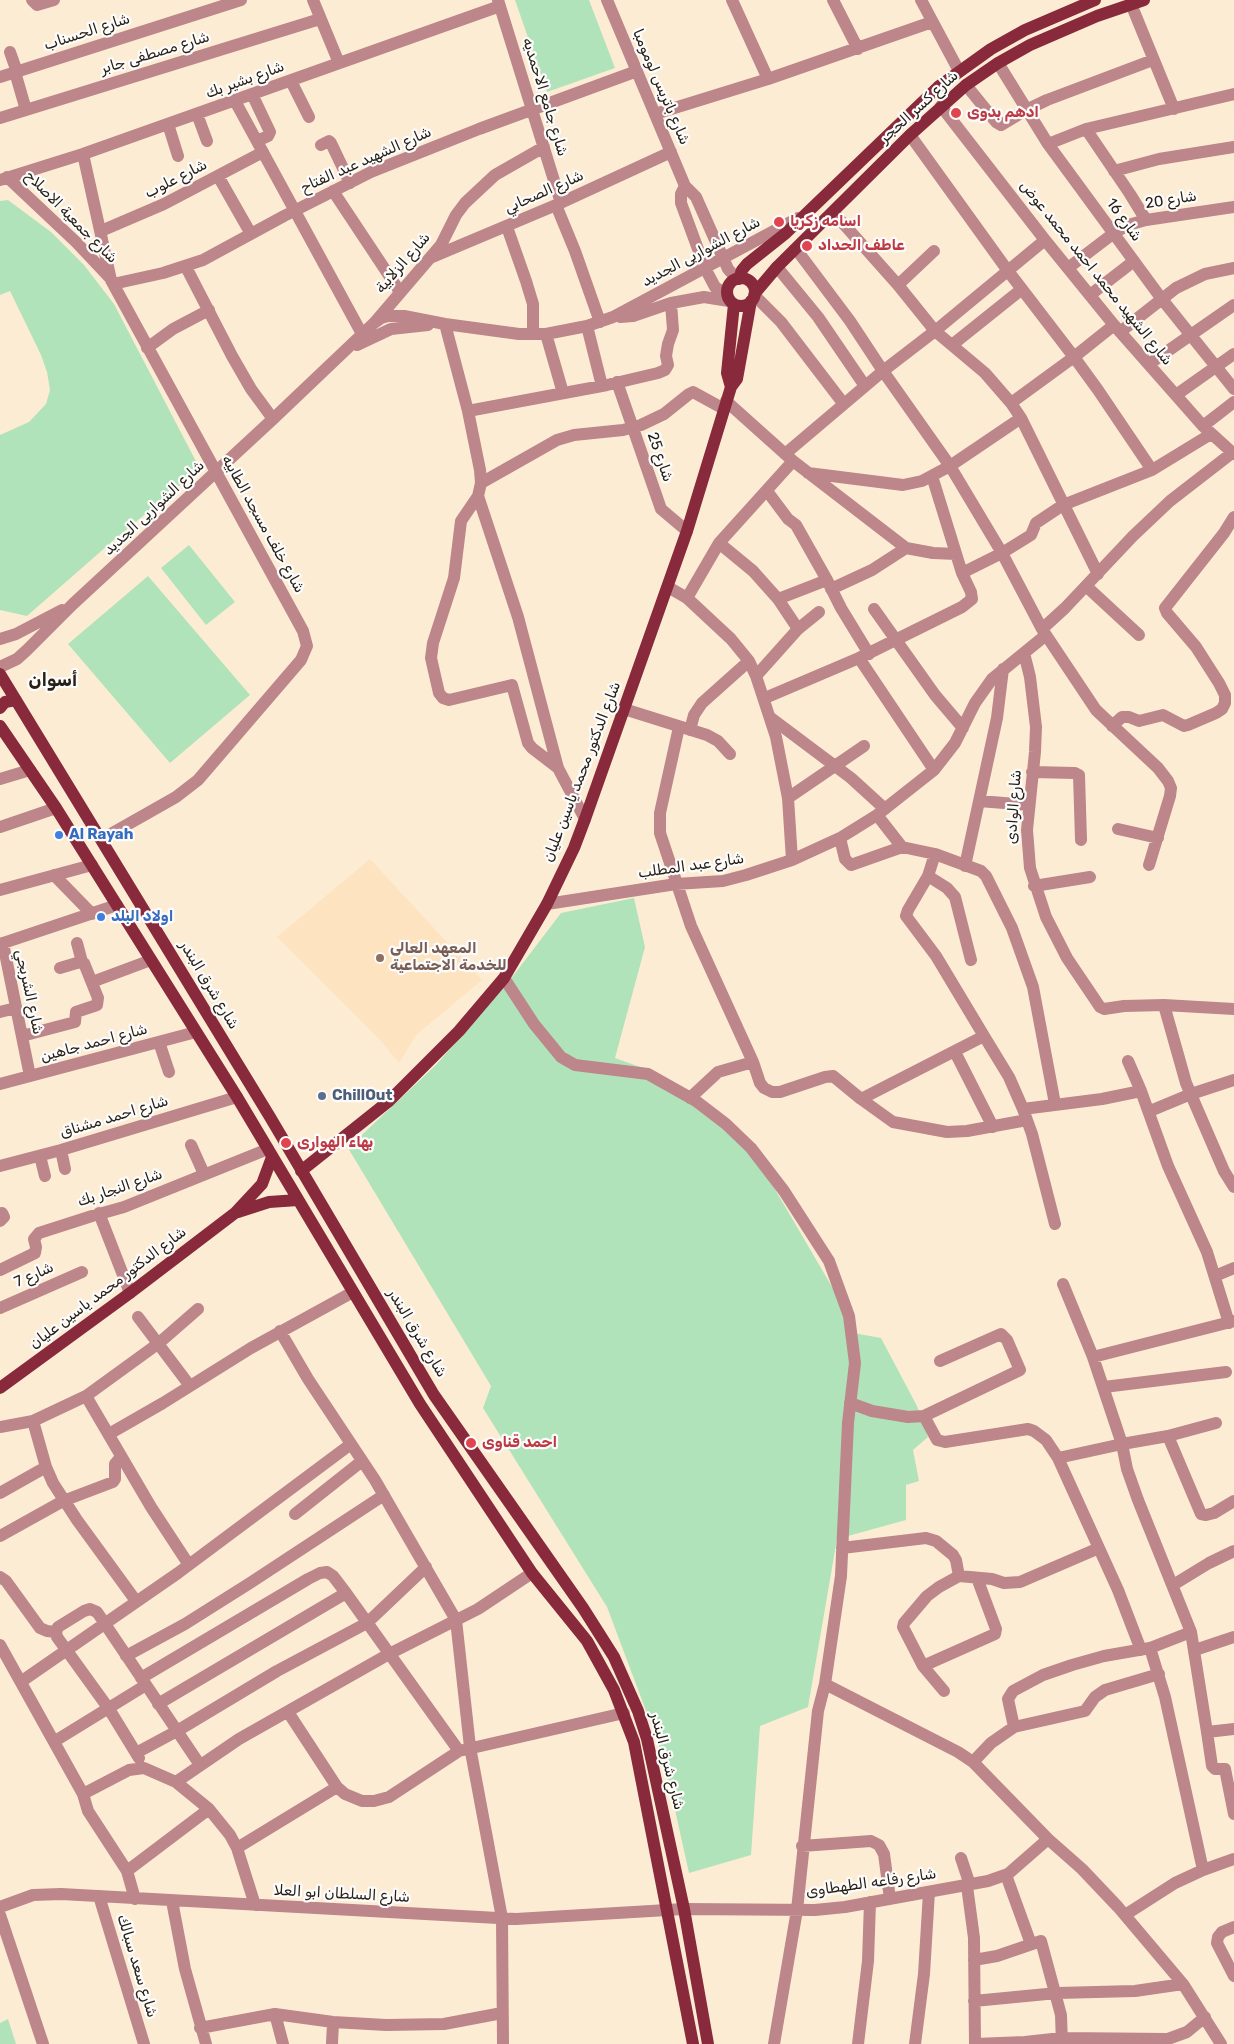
<!DOCTYPE html>
<meta charset="utf-8">
<style>
body{margin:0}
canvas{display:block;background:#fdecd4}
</style>
<canvas width="1234" height="2044"></canvas>
<script>
const g = document.querySelector('canvas').getContext('2d');
g.lineJoin = 'round';
function fill(path, color) {
  g.fillStyle = color;
  g.fill(path, 'evenodd');
}
function toPath(rows) {
  const path = new Path2D();
  for (const r of rows) {
    if (r.length === 3) {
      path.moveTo(r[0] + r[2], r[1]);
      path.arc(r[0], r[1], r[2], 0, 2 * Math.PI);
      continue;
    }
    path.moveTo(r[0], r[1]);
    for (let i = 2; i < r.length; i += 2) path.lineTo(r[i], r[i + 1]);
  }
  return path;
}
function strokePath(path, color, width, dash) {
  g.strokeStyle = color;
  g.lineWidth = width;
  g.lineCap = dash ? 'butt' : 'round';
  g.setLineDash(dash || []);
  g.stroke(path);
}
function write(font, color, halo, rows, align = 'center') {
  g.font = font + ' Rubik,Cairo,sans-serif';
  g.lineWidth = 4.5;
  g.setLineDash([]);
  g.textBaseline = 'middle';
  g.strokeStyle = halo;
  g.fillStyle = color;
  for (const [text, x, y, turn = 0] of rows) {
    g.save();
    g.translate(x, y);
    g.rotate((+turn || 0) * Math.PI / 180);
    g.textAlign = isNaN(turn) ? turn : align;
    if (halo) g.strokeText(text, 0, 0);
    g.fillText(text, 0, 0);
    g.restore();
  }
}
fill(toPath([
 [370,859,482,980,416,1035,399,1063,380,1040,277,937]
]), '#fde3bf');
fill(toPath([
 [515,0,589,0,615,68,547,92],
 [8,200,51,232,84,265,114,304,200,469,115,539,27,616,0,610,0,435,29,422,46,404,50,390,47,372,41,355,10,291,0,295,0,201],
 [189,545,235,602,206,625,161,568],
 [148,576,250,695,170,763,68,644],
 [634,898,645,947,615,1058,643,1068,740,1137,776,1191,835,1292,848,1332,881,1338,917,1406,928,1437,913,1450,919,1481,906,1485,906,1520,837,1539,808,1707,760,1726,751,1855,689,1873,663,1756,607,1607,483,1408,491,1386,348,1148,436,1065,513,976,561,913],
 [8,2019,16,2044,0,2044,0,2023]
]), '#b1e3ba');
strokePath(toPath([
 [32,0,37,5,54,0],
 [313,0,339,63],
 [498,0,561,203],
 [607,0,685,186,696,197,728,269,737,279],
 [732,0,768,79],
 [833,0,858,49],
 [921,0,959,71],
 [1131,4,1174,109],
 [10,52,17,72],
 [998,63,1048,144,1161,298,1234,389],
 [15,72,26,110],
 [0,77,241,0],
 [291,81,309,117],
 [966,85,996,122,1001,125,1026,110,1047,100,1153,60],
 [252,94,270,132,268,136,257,141],
 [235,101,362,334],
 [941,106,1045,240,1114,325,1203,426,1234,454],
 [197,114,207,141],
 [655,114,768,79,932,22],
 [0,118,320,19],
 [168,124,178,156],
 [1086,129,1130,194,1146,220],
 [910,135,1008,271,1074,357,1114,325],
 [1048,144,1086,129,1234,94],
 [321,145,329,141,331,143,350,183],
 [83,154,111,280,303,631,307,646,301,660,198,780,176,797,102,839],
 [1114,171,1159,159,1234,147],
 [218,176,251,234],
 [7,177,76,242,109,277],
 [0,180,83,154,500,6],
 [685,186,681,194,681,203,705,268,715,287,727,295],
 [333,191,400,292],
 [556,205,575,251,600,322],
 [833,212,898,285,935,331,985,373,1011,403,1021,418,950,466,1002,553,962,573,971,592,972,599,962,607,859,658,934,770],
 [507,227,526,281,533,304,533,334],
 [101,231,164,204,263,152],
 [430,258,556,205,671,152],
 [186,267,232,356,251,389,273,419],
 [777,267,818,317,865,386],
 [1068,268,1114,233,1128,225,1146,220,1234,207],
 [113,284,163,273,203,260,284,216,371,172,479,129,637,71],
 [898,285,934,251],
 [754,295,781,322,843,403],
 [1090,295,1134,261],
 [620,317,633,316,671,303,704,297,729,301],
 [376,321,441,245,456,215,465,203,495,175,544,147],
 [445,324,468,411,480,470,481,483,478,496,518,617,558,768,585,819],
 [587,326,602,386],
 [1120,332,1176,288,1205,274,1234,268],
 [546,334,563,393],
 [357,345,391,329,428,325],
 [952,345,1022,289],
 [147,348,173,329,209,310],
 [1149,364,1234,305],
 [617,382,661,509,687,531],
 [1176,395,1234,354],
 [726,401,793,461,906,548,933,553,956,554],
 [1011,403,1074,357,1098,390,1152,470],
 [468,411,607,385,658,373,665,370,668,365,666,356,668,344,673,330,671,303],
 [1021,418,1098,574],
 [1203,426,1234,402],
 [785,454,883,371,850,321,796,249],
 [808,473,903,485,922,481,950,466,883,371,935,331,1045,240],
 [932,476,962,573],
 [481,483,557,440,574,435,623,430,641,425,664,414,689,394,693,392,724,409],
 [767,491,788,519,796,525,827,580],
 [478,496,461,521,454,578,433,643,431,658,439,693,443,698,449,700,512,685,528,743,532,748,558,768],
 [1086,586,1139,635],
 [668,587,687,598,731,639,749,661,756,676,776,737,788,798,792,860],
 [831,589,872,570,906,548],
 [687,598,719,543],
 [778,599,753,571,719,543,793,461],
 [874,609,935,695,963,728],
 [798,629,778,599,827,580,841,608,869,654],
 [1042,629,1065,608,1133,536,1170,501,1232,453],
 [0,639,16,634,62,610],
 [1024,653,1030,677,1036,727,1035,752,1027,830,1030,868,1046,917,1067,958,1100,1007,1104,1009,1124,1006,1164,1005,1234,1009],
 [0,667,17,659,27,650,73,604,273,419,374,323,381,318,388,316,404,316,445,324,519,334,546,334,587,326,613,317,798,218],
 [756,676,798,629,819,612],
 [765,698,859,658],
 [624,709,707,735,718,741,730,754],
 [771,718,851,778,885,809],
 [1112,726,1122,717,1129,717,1139,721,1163,715,1184,726,1188,725,1216,713,1222,709,1225,703,1225,695,1219,683,1196,647,1167,613,1165,608,1224,533,1234,517],
 [679,727,660,813,660,833,691,926,753,1062],
 [690,730,694,715,702,703,749,661],
 [1032,772,1075,773,1079,775,1081,840],
 [0,779,30,770],
 [788,798,864,746],
 [979,801,1029,805],
 [877,815,902,847],
 [0,827,56,808],
 [1118,829,1158,838],
 [840,838,845,859,851,865,902,847,935,854,981,871,986,876,1012,928,1033,987,1055,1104],
 [935,854,928,876,908,910,906,916,936,956,984,1036,861,1099,893,1122,947,1132,967,1131,1027,1120],
 [1149,865,1170,796,1171,788,1168,781,1158,768,1096,710,1042,629,1002,553,1031,535,1036,523,1063,505,1152,470,1211,434],
 [965,866,997,718,1003,669],
 [54,875,92,914],
 [928,876,947,888,955,897,971,960],
 [1034,886,1090,877],
 [0,890,92,865],
 [547,904,676,884,723,881,746,875,792,860,840,838,877,815,934,770,955,743,975,703,992,679,1046,635],
 [3,943,30,1076],
 [77,943,82,962],
 [0,944,117,905],
 [504,978,534,1024,561,1057,575,1065,648,1074,696,1101,726,1124,751,1148,784,1191,829,1261,849,1316,855,1363,848,1423,841,1576,825,1684,818,1711,797,1910,774,2044],
 [92,982,151,960],
 [1164,1005,1186,1083,1224,1171,1234,1187],
 [0,1012,16,1008],
 [22,1036,75,1022,76,1012,97,1005,98,998,84,963,80,962,60,968],
 [984,1036,1009,1077,1023,1109,1032,1134,1055,1224],
 [159,1042,169,1072],
 [955,1052,993,1127],
 [0,1084,196,1032],
 [1141,1091,1168,1166,1207,1252,1229,1323],
 [690,1098,718,1072,753,1062,760,1083,764,1088,772,1092,780,1092,825,1077,833,1076,861,1099],
 [1023,1109,1102,1099,1141,1091,1128,1061],
 [1150,1111,1191,1094,1234,1080],
 [191,1145,204,1174],
 [61,1150,65,1169],
 [40,1156,45,1176],
 [0,1166,61,1150,237,1097],
 [99,1213,130,1293],
 [0,1221,4,1217,2,1213],
 [0,1270,35,1253,36,1247,34,1239,39,1233,92,1216,124,1207,268,1149],
 [1215,1276,1234,1268],
 [1063,1284,1093,1357,1122,1444,1168,1436],
 [0,1308,82,1272],
 [138,1317,190,1386],
 [280,1331,308,1379,375,1480,456,1620,470,1747,502,1918,503,2044],
 [1093,1357,1234,1321],
 [1104,1387,1226,1372],
 [86,1396,151,1507,189,1565],
 [850,1403,872,1411,908,1417,924,1416,1020,1370,1007,1340,1001,1334,940,1361],
 [924,1416,937,1440,945,1442,1028,1429,1034,1431,1046,1440,1058,1458],
 [33,1421,46,1467,53,1483,77,1520,136,1601],
 [1216,1423,1168,1436,1201,1514,1206,1515,1214,1513,1234,1501],
 [0,1427,33,1421,86,1396,159,1343,198,1309],
 [109,1434,163,1403,251,1348,353,1292],
 [0,1493,46,1467],
 [295,1514,362,1461],
 [0,1536,63,1501,113,1482,115,1479,115,1464,121,1457],
 [842,1548,926,1538,936,1541,953,1555,956,1560,959,1576],
 [0,1577,6,1581,40,1628,47,1631,56,1632],
 [1173,1585,1209,1563,1234,1551],
 [56,1632,58,1627,84,1611,90,1609,97,1612,200,1765],
 [56,1632,57,1637,109,1709,139,1758],
 [0,1645,83,1794,88,1811,127,1871,135,1899],
 [1141,1650,1118,1590,1058,1458,1122,1444,1127,1469,1138,1500,1191,1632],
 [1195,1650,1234,1637],
 [126,1656,185,1624,250,1583,384,1495],
 [923,1666,995,1634,996,1629,977,1578],
 [141,1678,308,1579,320,1573,327,1572,333,1576,346,1593,459,1751],
 [22,1681,178,1573,351,1444],
 [825,1684,958,1752,973,1762,1048,1839,1082,1869,1118,1907,1183,1984,1221,2044],
 [944,1691,923,1666,903,1627,904,1623,927,1596,939,1587,959,1576,992,1579,1004,1583,1020,1582,1099,1548],
 [158,1704,346,1593],
 [288,1712,337,1787,345,1794,362,1801,374,1801,389,1797,459,1751,624,1713],
 [1014,1727,1085,1711,1095,1697,1105,1690,1159,1674],
 [1207,1732,1212,1766,1215,1769,1225,1769,1234,1814],
 [55,1741,146,1685],
 [136,1753,177,1731,277,1671,367,1623,426,1567],
 [973,1762,991,1743,1014,1727,1008,1699,1013,1691,1043,1675,1072,1665,1104,1656,1150,1648,1191,1632,1207,1732,1234,1729],
 [176,1782,239,1739,389,1654,478,1609,532,1573],
 [83,1794,129,1770,144,1768,176,1782,209,1809,230,1835,237,1848,255,1905],
 [802,1846,871,1841,879,1845,884,1854,890,1899],
 [237,1848,337,1787],
 [961,1858,970,1885],
 [1203,1870,1234,1859],
 [127,1871,209,1809],
 [1006,1875,1031,1944],
 [967,1886,974,1938,975,2044,1025,2042,1062,2038,1168,2039,1187,2032,1205,2017],
 [99,1896,144,2044],
 [172,1901,185,1969,206,2044],
 [0,1907,33,1895,61,1894,516,1919,684,1909,815,1910,845,1907,988,1881,1008,1874,1048,1839],
 [0,1915,43,2044],
 [1125,1915,1175,1883,1203,1870,1165,1697,1150,1648],
 [1234,1927,1222,1932,1218,1937,1217,1943,1234,1976],
 [974,1960,997,1956,1041,1941,1061,2015,1062,2044],
 [974,2001,1057,1993,1135,1991,1183,1984],
 [275,2014,283,2044],
 [200,2028,275,2014,333,2022,386,2025,444,2024,502,2013],
 [332,2044,333,2022],
 [858,2044,868,1961,870,1902],
 [915,2044,924,1974,929,1892]
]), '#bd868b', 12);
strokePath(toPath([
 [741,292,14],
 [739,279,742,270,747,264,786,233,938,87,991,49,1025,30,1095,0],
 [755,293,777,267,910,135,966,85,998,63,1030,45,1097,16,1144,0],
 [731,387,727,373,734,304],
 [0,674,270,1117,434,1395,583,1608,614,1657,638,1711,647,1739,684,1909,708,2044],
 [0,708,5,702,16,700],
 [0,726,56,808,237,1097,420,1404,532,1573,587,1641,614,1690,634,1742,693,2044],
 [301,1171,389,1101,459,1031,504,978,547,904,574,848,585,819,687,531,731,387,737,379,751,301],
 [238,1212,269,1202,298,1200],
 [0,1388,130,1293,235,1213,262,1184,272,1157]
]), '#882a3c', 12);
for (const [x, y, r, color] of [
 [956,113,6,"#e0444e"],
 [779,222,6,"#e0444e"],
 [807,246,6,"#e0444e"],
 [59,835,5,"#3f7fe0"],
 [101,917,5,"#3f7fe0"],
 [380,958,5,"#8d6e63"],
 [322,1096,5,"#5c6f8a"],
 [286,1143,6,"#e0444e"],
 [471,1443,6,"#e0444e"]
]) {
  const dot = new Path2D();
  dot.arc(x, y, r, 0, 2 * Math.PI);
  g.fillStyle = color;
  g.fill(dot);
  strokePath(dot, '#fcfcfc', 2);
}
write('15px', '#282015', '#fcfcfc', [
 ["شارع الحسناب",87,32,-18],
 ["شارع مصطفى جابر",155,53,-17],
 ["شارع بشير بك",245,80,-20],
 ["شارع باتريس لومومبا",661,87,67],
 ["شارع جامع الاحمديه",545,97,73],
 ["شارع كسر الحجر",919,107,-42],
 ["شارع الشهيد عبد الفتاح",366,160,-24],
 ["شارع علوب",176,179,-27],
 ["شارع الصحابي",544,192,-24],
 ["شارع 20",1171,200,-9],
 ["شارع جمعية الاصلاح",71,217,45],
 ["شارع 16",1124,220,54],
 ["شارع الشواربى الجديد",701,252,-28],
 ["شارع الزلابية",403,263,-49],
 ["شارع الشهيد محمد احمد محمد عوض",1096,273,51],
 ["شارع 25",660,457,71],
 ["شارع الشواربى الجديد",154,508,-43],
 ["شارع خلف مسجد الطابيه",263,524,61],
 ["شارع الدكتور محمد ياسين عليان",582,772,-69],
 ["شارع الوادى",1014,807,-86],
 ["شارع عبد المطلب",691,866,-8],
 ["شارع شرق البندر",209,985,59],
 ["شارع الشربجي",29,992,78],
 ["شارع احمد جاهين",94,1043,-15],
 ["شارع احمد مشناق",114,1117,-17],
 ["شارع النجار بك",120,1188,-19],
 ["شارع 7",34,1275,-24],
 ["شارع الدكتور محمد ياسين عليان",108,1288,-37],
 ["شارع شرق البندر",417,1333,59],
 ["شارع شرق البندر",667,1761,76],
 ["شارع رفاعه الطهطاوى",871,1883,-8],
 ["شارع السلطان ابو العلا",342,1894,3],
 ["شارع سعد سبالك",137,1966,73]
]);
write('bold 15px', '#be3a42', '#fcfcfc', [
 ["ادهم بدوى",967,113],
 ["اسامه زكريا",790,222],
 ["عاطف الحداد",818,246],
 ["بهاء الهوارى",297,1143],
 ["احمد قناوى",482,1443]
], 'left');
write('bold 15px', '#366cbe', '#fcfcfc', [
 ["Al Rayah",69,835],
 ["اولاد البلد",111,917]
], 'left');
write('bold 15px', '#785e54', '#fcfcfc', [
 ["المعهد العالى",390,949],
 ["للخدمة الاجتماعية",390,966]
], 'left');
write('bold 15px', '#4e5e75', '#fcfcfc', [
 ["ChillOut",332,1096]
], 'left');
write('bold 18px', '#282015', '#fcfcfc', [
 ["أسوان",53,681]
]);
</script>
